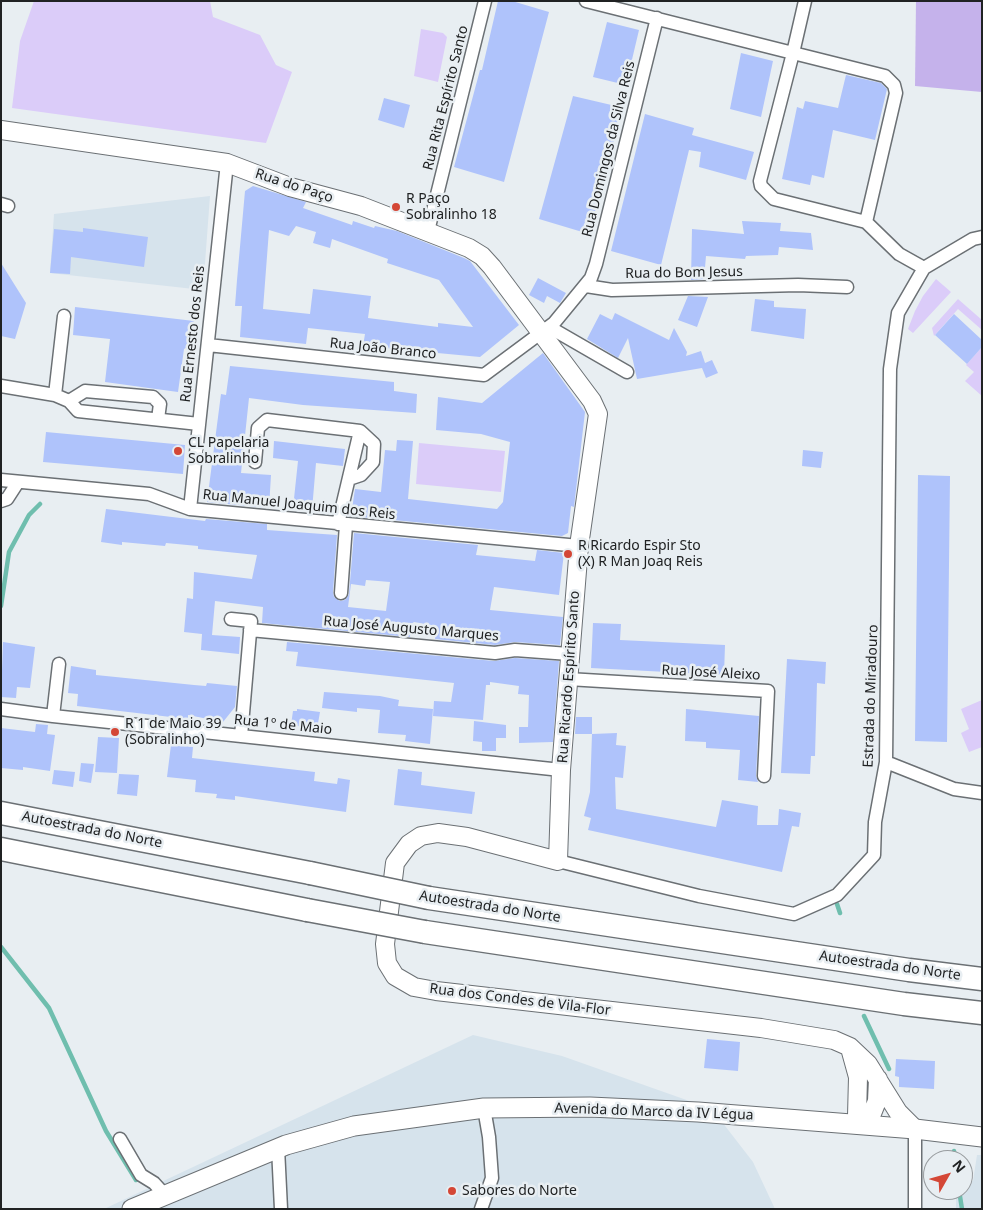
<!DOCTYPE html>
<meta charset="utf-8">
<style>
body{margin:0}
#map{position:relative;width:983px;height:1210px;overflow:hidden;background:#e8eef2;font-family:"Noto Sans",sans-serif}
canvas{display:block}
.frame{position:absolute;inset:0;border:2px solid #202223;pointer-events:none}
.north{position:absolute;left:923px;top:1150px;width:50px;height:50px;box-sizing:border-box;background:#e8eef2;border:1px solid #989c9f;border-radius:50%;rotate:52deg;font-size:14px;font-weight:700;line-height:20px;text-align:center;color:#202223}
.north::after{content:'';display:block;margin:auto;width:18px;height:22px;background:#d44736;clip-path:polygon(50% 0,100% 100%,50% 72%,0 100%)}
</style>
<div id="map">
<canvas width="983" height="1210"></canvas>
<div class="frame"></div>
<div class="north">N</div>
</div>
<script>
const g = document.querySelector('canvas').getContext('2d');
g.lineJoin = 'round';
function fill(path, color) {
  g.fillStyle = color;
  g.fill(path, 'evenodd');
}
function toPath(rows) {
  const path = new Path2D();
  for (const r of rows) {
    path.moveTo(r[0], r[1]);
    for (let i = 2; i < r.length; i += 2) path.lineTo(r[i], r[i + 1]);
  }
  return path;
}
function strokePath(path, color, width, dash) {
  g.strokeStyle = color;
  g.lineWidth = width;
  g.lineCap = dash ? 'butt' : 'round';
  g.setLineDash(dash || []);
  g.stroke(path);
}
function write(font, color, halo, rows, align = 'center') {
  g.font = font + ' "Noto Sans",sans-serif';
  g.lineWidth = 5;
  g.setLineDash([]);
  g.textBaseline = 'middle';
  g.strokeStyle = halo;
  g.fillStyle = color;
  for (const [text, x, y, turn = 0] of rows) {
    g.save();
    g.translate(x, y);
    g.rotate((+turn || 0) * Math.PI / 180);
    g.textAlign = isNaN(turn) ? turn : align;
    if (halo) g.strokeText(text, 0, 0);
    g.fillText(text, 0, 0);
    g.restore();
  }
}
fill(toPath([
 [210,196,203,290,50,273,54,214],
 [473,1035,562,1056,712,1109,753,1162,775,1209,104,1209],
 [977,1155,982,1155,982,1209,956,1209,956,1190,963,1190,963,1179,973,1181]
]), '#d6e3ec');
fill(toPath([
 [34,1,210,1,213,17,260,35,276,65,292,72,266,143,12,108,20,41],
 [421,29,443,33,447,37,438,82,414,76],
 [936,279,951,292,913,333,908,329,915,311,923,296],
 [958,299,982,320,982,330,958,309,934,336,932,328],
 [982,347,982,396,965,381,974,372,966,365],
 [419,443,505,451,501,492,416,484],
 [982,700,982,747,969,752,961,733,969,729,961,709]
]), '#dbccf9');
fill(toPath([
 [916,1,982,1,982,92,915,86]
]), '#c5b2eb');
strokePath(toPath([
 [1,606,9,552,29,515,40,504],
 [837,904,840,913],
 [1,947,49,1008,106,1131,136,1180],
 [864,1016,889,1069],
 [954,1151,955,1160],
 [959,1190,962,1209]
]), '#6fbeae', 4.5);
fill(toPath([
 [498,1,512,1,549,12,504,182,454,167,480,70,482,70],
 [607,22,639,30,626,85,593,77],
 [741,53,773,61,761,117,730,109],
 [846,75,881,83,887,89,875,140,833,130,824,178,812,175,810,185,782,179,797,107,803,109,805,101,838,108],
 [573,96,620,107,614,140,589,234,539,219],
 [384,98,410,105,404,128,378,120],
 [645,114,694,128,692,135,754,152,746,180,699,167,701,152,689,150,661,265,611,251],
 [253,186,306,202,303,208,352,225,353,221,374,228,375,226,397,231,464,258,470,261,519,325,480,357,363,346,365,334,308,328,306,344,240,337,242,306,235,306,237,280,245,191],
 [296,226,316,232,313,243,330,248,332,239,388,259,387,263,439,280,473,327,438,323,438,327,368,318,371,296,313,289,310,314,263,309,269,230,289,236],
 [742,221,781,223,780,231,811,233,813,250,779,247,778,255,746,256,745,259,706,256,704,279,691,280,692,229,744,234],
 [83,228,148,237,144,267,71,257,70,274,50,273,54,229,83,232],
 [1,263,26,303,15,339,1,336],
 [538,278,566,293,560,303,547,296,544,303,529,295],
 [688,296,708,297,697,327,678,320],
 [755,299,774,301,774,307,806,309,804,339,751,331],
 [75,307,194,321,191,345,184,349,178,392,105,382,110,339,73,335],
 [615,313,669,340,674,328,687,352,686,356,701,351,705,363,712,360,718,373,706,378,702,368,637,379,628,338,618,358,587,339,600,314,612,320],
 [954,314,982,340,982,347,967,364,935,335],
 [543,353,585,412,574,507,571,506,568,533,562,536,351,516,355,489,381,492,385,450,396,451,397,440,413,441,408,499,497,509,503,502,510,442,481,434,436,430,438,397,482,403],
 [230,366,394,382,394,391,417,394,416,413,303,405,249,398,241,473,271,475,269,508,207,502,221,394,226,395],
 [46,432,185,445,183,474,43,462],
 [274,441,345,449,343,466,316,463,312,510,293,508,298,461,273,458],
 [803,450,823,452,821,468,802,466],
 [918,475,950,476,947,742,915,741],
 [106,509,205,521,206,519,267,524,267,530,337,535,333,592,334,597,340,601,345,600,349,594,354,533,478,545,476,555,535,561,537,550,564,553,559,595,494,587,490,610,563,617,560,645,515,642,495,645,435,639,437,626,414,622,411,624,410,637,262,623,263,607,215,601,212,635,240,637,239,654,201,650,202,634,184,632,187,598,193,599,194,572,252,579,257,555,198,549,198,546,166,543,165,546,122,542,122,545,101,542],
 [366,580,390,582,386,611,348,607,351,584,365,586],
 [593,623,621,624,620,640,725,645,724,675,591,668],
 [3,642,35,647,30,688,17,687,16,698,1,697],
 [287,642,494,661,515,658,559,661,553,742,519,743,519,727,528,727,529,695,518,694,519,686,490,682,490,685,486,685,483,720,433,716,434,701,451,702,454,683,296,666,298,652,286,651],
 [787,659,826,662,825,684,817,683,815,756,811,756,810,774,781,773],
 [71,666,96,670,96,675,194,685,206,686,207,683,237,686,235,707,223,722,188,715,188,719,77,706,78,694,68,693],
 [324,692,380,696,399,700,398,706,433,709,430,744,405,741,406,735,378,733,380,710,357,708,357,712,322,708],
 [297,709,320,712,317,729,291,725,293,711,297,711],
 [686,709,759,716,756,776,758,782,738,780,740,750,706,748,706,742,685,741],
 [576,717,592,717,592,734,575,734],
 [474,721,506,725,506,738,496,738,496,751,482,751,482,742,473,741],
 [36,724,48,725,47,734,55,735,50,771,23,767,23,770,1,768,1,728,35,732],
 [617,733,616,745,626,746,623,778,615,777,616,809,716,827,722,800,758,806,757,825,778,825,779,809,801,813,799,827,792,826,782,872,588,830,591,818,584,816,590,792,592,734],
 [98,737,119,738,117,773,95,772],
 [171,745,193,747,192,758,315,772,314,781,337,784,338,778,350,780,346,812,235,796,235,800,216,798,217,794,195,792,196,780,167,777],
 [81,763,94,764,91,783,79,781],
 [398,769,422,772,421,785,475,792,472,814,394,805],
 [54,770,75,772,73,787,52,784],
 [119,774,139,775,137,796,117,794],
 [707,1039,740,1042,738,1071,704,1068],
 [896,1059,935,1061,934,1089,899,1087,899,1077,895,1076]
]), '#afc3fb');
const street = toPath([
 [586,1,793,53,805,1],
 [1,204,8,206],
 [866,222,774,199,761,186,760,181,793,53,885,76,894,85,896,93,866,222,899,254,924,268],
 [428,231,485,1],
 [586,286,612,290,798,285,847,287],
 [549,327,627,372],
 [208,345,484,375,554,323,591,278,596,264,657,18],
 [1,386,55,395,69,401,78,411,199,424],
 [55,395,64,316],
 [69,401,85,391,153,397,160,404,158,419],
 [255,462,258,428,267,420,360,431,338,524],
 [349,479,361,475,373,462,374,444,360,431],
 [1,480,149,494,190,509,579,546],
 [1,501,7,499,18,482],
 [190,509,227,163],
 [341,593,346,525],
 [231,619,251,621,241,736],
 [250,630,495,653,515,650,569,654],
 [568,679,768,691,764,776],
 [1,709,53,716,561,770],
 [53,716,59,664],
 [886,762,954,789,982,793],
 [558,861,699,896,794,914,837,895,874,855,875,822,886,762,890,369,898,313,924,268,973,239,982,237],
 [915,1129,915,1209],
 [120,1139,141,1175,154,1183,164,1194],
 [278,1148,281,1209],
 [481,1209,492,1178,489,1137,484,1108]
]);
const secondary = toPath([
 [1,130,227,163,290,187,361,206,469,248,482,256,492,267,592,401,598,414,579,546,561,770,558,861,467,837,438,833,421,836,409,844,395,863,385,944,387,963,395,976,414,987,436,991,761,1028,834,1040,850,1047,868,1064,898,1112,915,1129],
 [850,1048,858,1077,857,1116,863,1125,871,1116,877,1101,878,1079]
]);
const primary = toPath([
 [132,1209,286,1145,354,1126,484,1108,590,1107,698,1112,915,1129,982,1137]
]);
const highway = toPath([
 [1,813,310,873],
 [1,849,307,910],
 [429,898,909,970,982,979],
 [425,932,904,1004,982,1013]
]);
strokePath(street, '#6b7074', 15);
strokePath(secondary, '#6b7074', 20);
strokePath(primary, '#6b7074', 21);
strokePath(highway, '#6b7074', 25);
strokePath(street, '#fff', 12);
strokePath(secondary, '#fff', 18);
strokePath(primary, '#fff', 19);
strokePath(highway, '#fff', 22);
const highwayBridge = toPath([
 [310,873,429,898],
 [307,910,425,932]
]);
strokePath(highwayBridge, '#6b7074', 25, []);
strokePath(highwayBridge, '#fff', 22);
for (const [x, y, r, color] of [
 [396,207,5,"#d44736"],
 [178,451,5,"#d44736"],
 [568,554,5,"#d44736"],
 [115,732,5,"#d44736"],
 [452,1191,5,"#d44736"]
]) {
  const dot = new Path2D();
  dot.arc(x, y, r, 0, 2 * Math.PI);
  g.fillStyle = color;
  g.fill(dot);
  strokePath(dot, '#e8eef2', 2);
}
write('14px', '#202223', '#e8eef2', [
 ["Rua Rita Espírito Santo",446,98,-76],
 ["Rua Domingos da Silva Reis",609,149,-76],
 ["Rua do Paço",294,186,18],
 ["Rua do Bom Jesus",684,273,-1],
 ["Rua Ernesto dos Reis",193,334,-84],
 ["Rua João Branco",383,349,6],
 ["Rua Manuel Joaquim dos Reis",299,505,6],
 ["Rua José Augusto Marques",411,629,5],
 ["Rua José Aleixo",711,673,3],
 ["Rua Ricardo Espírito Santo",569,677,-86],
 ["Estrada do Miradouro",871,696,-88],
 ["Rua 1º de Maio",283,725,6],
 ["Autoestrada do Norte",92,830,11],
 ["Autoestrada do Norte",490,907,9],
 ["Autoestrada do Norte",890,966,8],
 ["Rua dos Condes de Vila-Flor",520,1000,7],
 ["Avenida do Marco da IV Légua",654,1112,2]
]);
write('14px', '#202223', '#e8eef2', [
 ["R Paço",406,199],
 ["Sobralinho 18",406,215],
 ["CL Papelaria",188,443],
 ["Sobralinho",188,459],
 ["R Ricardo Espir Sto",578,546],
 ["(X) R Man Joaq Reis",578,562],
 ["R 1 de Maio 39",125,724],
 ["(Sobralinho)",125,740],
 ["Sabores do Norte",462,1191]
], 'left');
</script>
